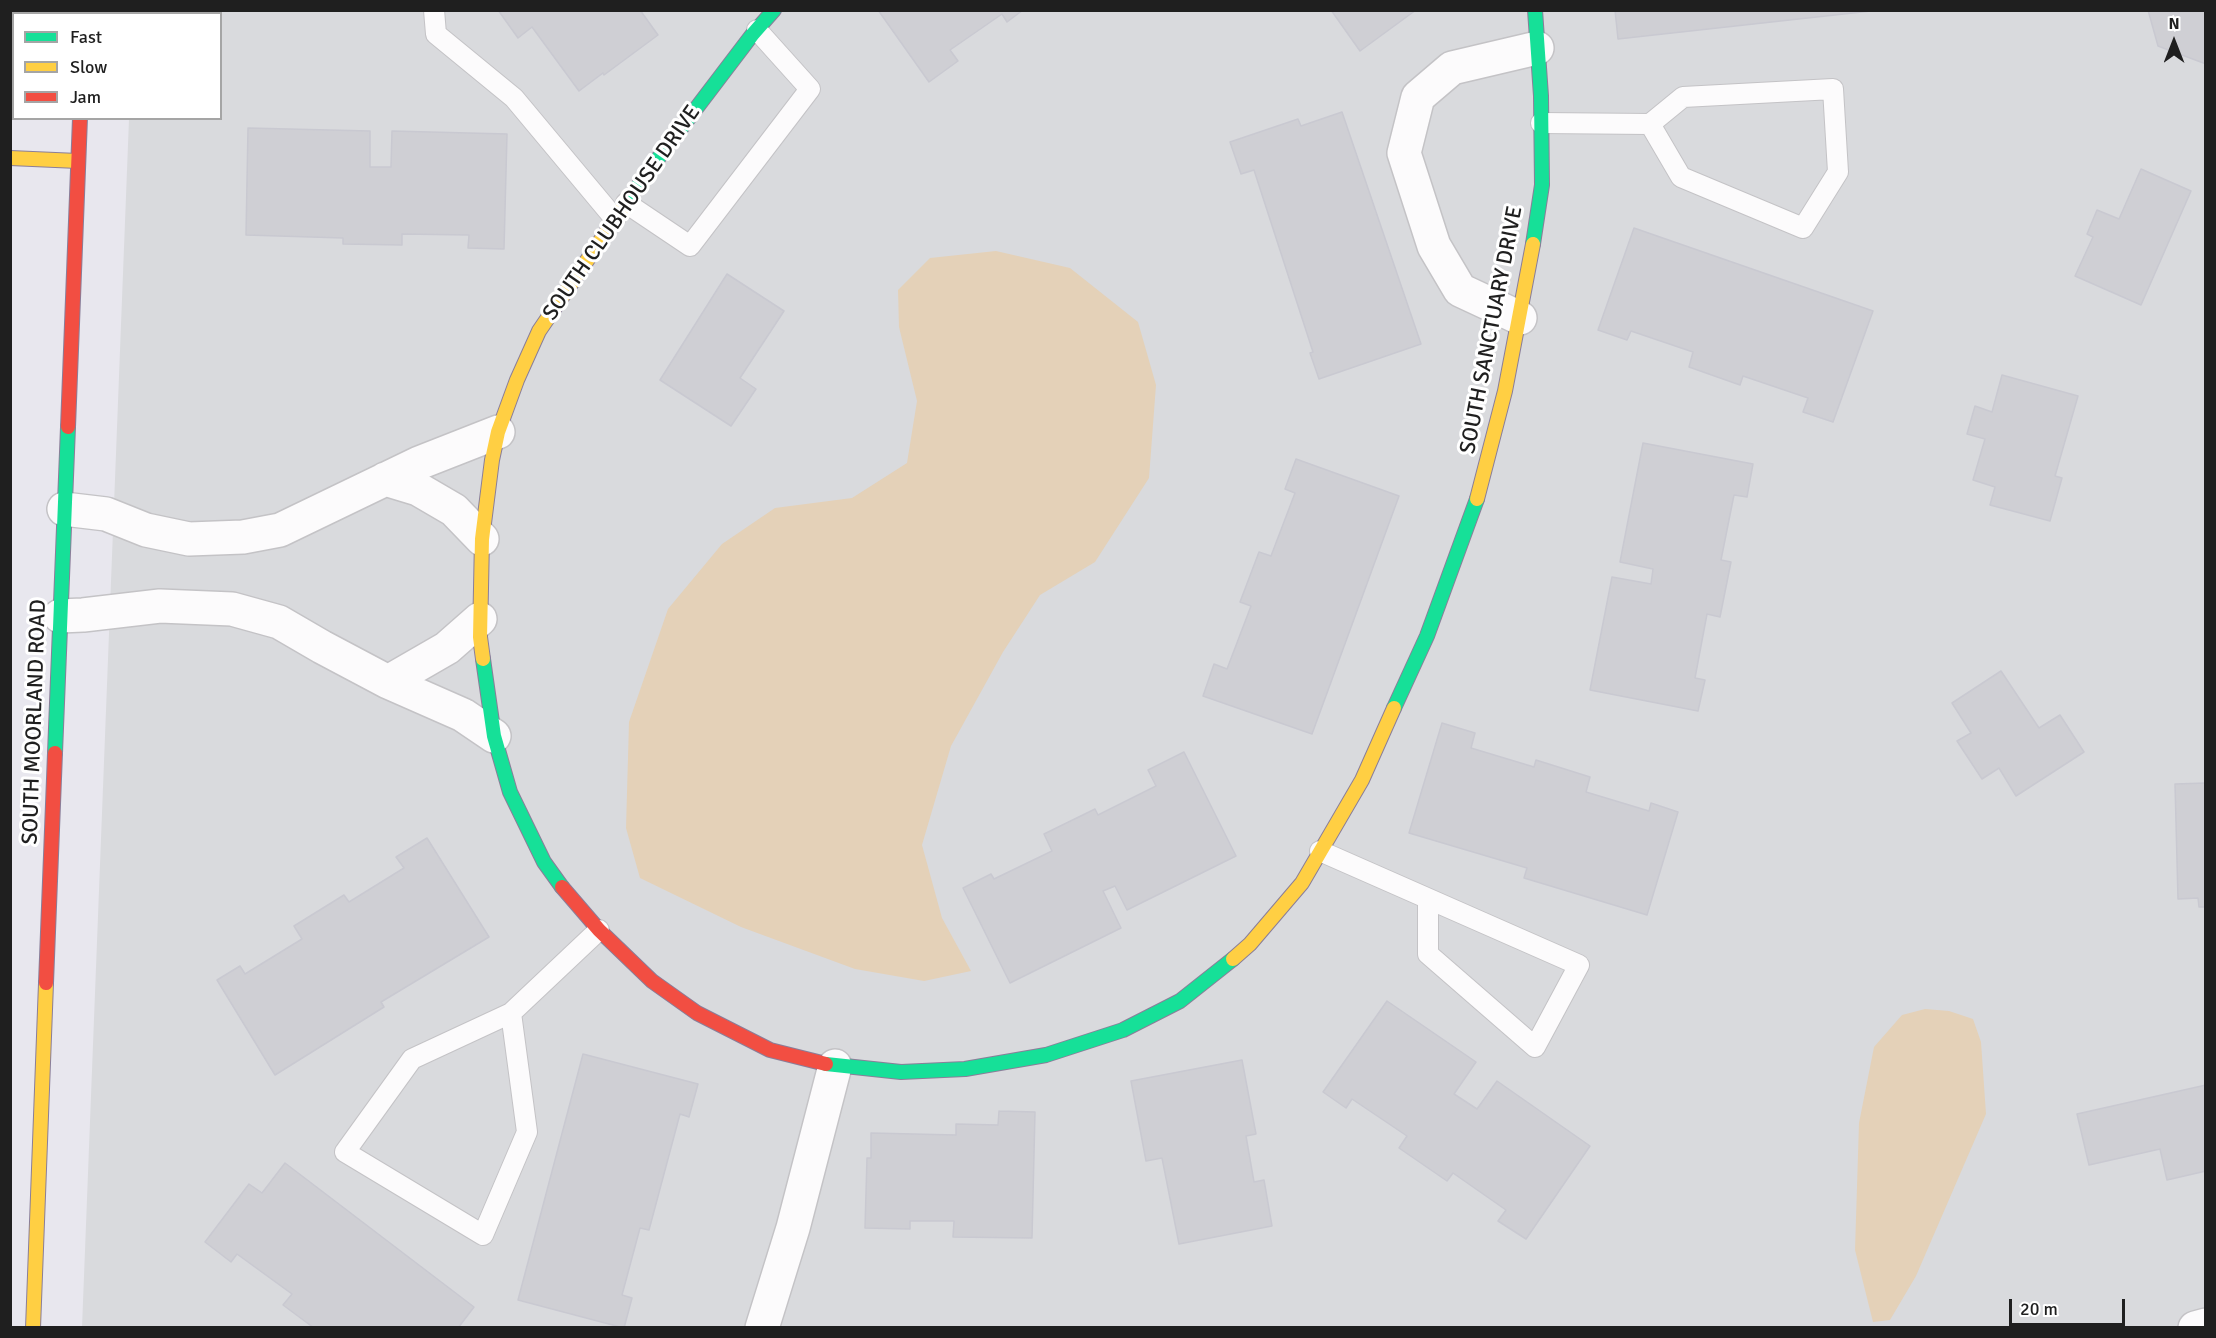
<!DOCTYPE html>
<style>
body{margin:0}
#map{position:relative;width:2216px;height:1338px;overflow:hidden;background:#e8e7ee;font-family:Signika,sans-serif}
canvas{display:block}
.frame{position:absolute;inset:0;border:12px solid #1f1f1f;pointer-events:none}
.legend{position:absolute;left:12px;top:12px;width:210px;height:108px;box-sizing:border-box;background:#fff;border:2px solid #a5a5a5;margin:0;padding:8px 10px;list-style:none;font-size:18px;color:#1f1f1f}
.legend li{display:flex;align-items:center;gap:12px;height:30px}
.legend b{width:30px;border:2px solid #a5a5a5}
.north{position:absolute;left:2144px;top:12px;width:60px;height:60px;-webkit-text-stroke:4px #fff;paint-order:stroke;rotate:0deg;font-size:16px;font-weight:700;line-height:24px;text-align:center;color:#1f1f1f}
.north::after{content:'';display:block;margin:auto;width:21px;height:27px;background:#1f1f1f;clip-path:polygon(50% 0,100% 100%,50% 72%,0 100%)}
.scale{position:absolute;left:2009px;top:1299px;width:116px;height:27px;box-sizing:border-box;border:3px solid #1f1f1f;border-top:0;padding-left:8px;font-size:18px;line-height:21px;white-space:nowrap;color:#1f1f1f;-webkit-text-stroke:4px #fff;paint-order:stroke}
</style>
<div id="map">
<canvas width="2216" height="1338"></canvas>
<div class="frame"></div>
<ul class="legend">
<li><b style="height:8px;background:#16e098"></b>Fast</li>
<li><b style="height:8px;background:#ffcf43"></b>Slow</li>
<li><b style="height:8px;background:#f24e42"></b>Jam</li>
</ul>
<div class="north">N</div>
<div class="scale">20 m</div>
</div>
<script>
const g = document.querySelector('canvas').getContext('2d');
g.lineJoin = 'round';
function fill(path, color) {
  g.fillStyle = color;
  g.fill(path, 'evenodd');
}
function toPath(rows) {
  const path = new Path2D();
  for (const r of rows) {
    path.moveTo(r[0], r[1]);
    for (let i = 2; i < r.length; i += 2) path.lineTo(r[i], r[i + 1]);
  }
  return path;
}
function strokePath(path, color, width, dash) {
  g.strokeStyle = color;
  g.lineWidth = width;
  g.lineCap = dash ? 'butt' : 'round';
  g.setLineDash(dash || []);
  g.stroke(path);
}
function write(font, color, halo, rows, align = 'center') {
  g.font = font + ' Signika,sans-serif';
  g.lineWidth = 6;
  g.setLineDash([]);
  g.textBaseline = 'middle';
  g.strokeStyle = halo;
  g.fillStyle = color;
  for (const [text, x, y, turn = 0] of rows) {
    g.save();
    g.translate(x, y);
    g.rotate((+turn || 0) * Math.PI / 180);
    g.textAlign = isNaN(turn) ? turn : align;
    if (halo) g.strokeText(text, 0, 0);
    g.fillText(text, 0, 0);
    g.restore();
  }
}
fill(toPath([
 [134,11,2205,11,2205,1327,82,1327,129,119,220,118,220,14,133,14]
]), '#d9dadd');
fill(toPath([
 [996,251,1070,268,1138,322,1156,385,1149,478,1095,562,1040,595,1003,652,951,746,922,845,942,918,971,971,924,981,855,969,741,927,640,878,626,828,629,722,668,609,722,544,775,508,852,498,907,463,917,401,899,327,898,290,930,258],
 [1925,1009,1949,1011,1973,1019,1981,1042,1986,1114,1916,1276,1890,1320,1873,1322,1855,1250,1859,1123,1874,1047,1902,1015]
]), '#e4d1b8');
const building = toPath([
 [498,10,640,10,658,35,604,75,603,73,579,91,532,27,518,38,498,10],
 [878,10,1023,10,1007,22,1002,14,950,50,958,61,929,82,878,10],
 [1331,10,1416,10,1360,51,1331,10],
 [1615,10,1871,10,1871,11,1618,39,1615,10],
 [2148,10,2206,10,2206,64,2158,46,2148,10],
 [1342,112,1421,344,1319,379,1310,353,1313,352,1254,170,1241,174,1230,142,1298,119,1301,126,1342,112],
 [248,128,370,131,370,167,391,167,392,131,507,134,504,249,468,248,469,235,402,234,402,245,343,244,343,238,246,235,248,128],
 [2141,169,2191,191,2141,305,2075,276,2093,237,2087,234,2097,210,2119,219,2141,169],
 [1634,228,1873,311,1833,422,1803,412,1808,398,1743,376,1740,385,1689,367,1693,352,1631,331,1627,340,1598,330,1634,228],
 [727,274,784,311,740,378,756,389,731,426,660,380,727,274],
 [2002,375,2078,396,2055,476,2062,478,2050,521,1990,505,1995,487,1973,480,1985,439,1967,434,1975,406,1992,412,2002,375],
 [1643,443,1753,464,1747,497,1734,495,1721,560,1731,562,1720,617,1707,614,1695,678,1705,680,1698,711,1590,690,1612,577,1651,584,1653,569,1620,562,1643,443],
 [1296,459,1399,496,1312,734,1203,696,1214,664,1227,669,1251,606,1240,602,1259,552,1271,556,1295,493,1285,489,1296,459],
 [2001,671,2039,728,2060,715,2084,752,2016,796,1999,768,1982,779,1957,741,1971,733,1952,703,2001,671],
 [1442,723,1475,733,1471,748,1534,767,1536,760,1590,777,1586,792,1649,811,1651,803,1678,812,1647,915,1524,878,1527,868,1409,833,1442,723],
 [1184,752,1236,856,1127,910,1115,886,1103,891,1121,928,1010,983,963,888,991,874,994,879,1052,851,1044,834,1095,809,1098,815,1156,786,1148,770,1184,752],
 [2206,783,2206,907,2199,907,2198,898,2178,899,2175,784,2206,783],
 [427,838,489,937,381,1002,384,1007,275,1075,217,980,240,966,245,974,302,939,294,926,344,895,349,902,404,868,396,857,427,838],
 [1387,1001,1476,1062,1454,1094,1477,1109,1497,1081,1590,1146,1526,1239,1498,1221,1506,1210,1453,1173,1447,1181,1399,1148,1407,1136,1352,1099,1346,1108,1323,1092,1387,1001],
 [583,1054,698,1084,689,1117,680,1114,649,1230,640,1228,622,1295,632,1298,624,1328,518,1300,583,1054],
 [1242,1060,1256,1134,1246,1136,1254,1182,1264,1180,1272,1226,1179,1244,1162,1158,1146,1161,1131,1081,1242,1060],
 [2206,1085,2206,1171,2167,1180,2160,1149,2089,1165,2077,1114,2206,1085],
 [999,1111,1035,1112,1032,1238,953,1237,954,1221,910,1221,910,1229,865,1228,867,1158,871,1158,871,1133,956,1135,956,1124,998,1125,999,1111],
 [285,1163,474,1307,458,1328,314,1328,283,1305,292,1294,237,1254,231,1262,205,1242,249,1184,262,1193,285,1163]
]);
fill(building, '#cfcfd4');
strokePath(building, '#c9c9d1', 1.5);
const lane = toPath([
 [434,10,436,34,514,98,615,219],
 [1541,123,1650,124,1683,97,1833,89,1838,172,1803,228,1681,177,1650,124],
 [626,203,690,246,810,89,757,30],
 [1320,851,1579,965,1535,1047,1428,954,1428,899],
 [511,1013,527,1132,483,1235,345,1152,412,1059,511,1013,599,930]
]);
const street = toPath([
 [1520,318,1460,290,1434,246,1404,153,1418,97,1452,68,1537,48],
 [385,479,418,489,454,510,482,539],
 [64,509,106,514,146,530,189,539,243,537,280,530,419,463,498,432],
 [60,616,83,615,160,606,232,609,279,622,322,647,388,682,463,715,494,736],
 [388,682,447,648,480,619],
 [762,1328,793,1228,835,1066],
 [2195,1328,2206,1325]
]);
const fast = toPath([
 [84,10,84,14],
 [622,209,647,173,752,35,774,10],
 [1533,244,1542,185,1541,96,1535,10],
 [483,659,494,736,510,792,544,862,562,887],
 [1394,708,1427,636,1477,499],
 [55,753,68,427],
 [826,1064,901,1072,965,1069,1046,1055,1123,1030,1180,1001,1233,959]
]);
const slow = toPath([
 [10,158,78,161],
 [1477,499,1505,391,1533,244],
 [483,659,480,637,482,539,492,460,498,432,517,380,539,331,622,209],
 [1233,959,1250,944,1302,883,1362,780,1394,708],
 [33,1328,46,983]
]);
const jam = toPath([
 [68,427,80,118],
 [562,887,599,930,652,981,697,1013,770,1050,826,1064],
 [46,983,55,753]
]);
strokePath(lane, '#c4c3c6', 22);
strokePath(street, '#c4c3c6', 36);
strokePath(fast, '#8a7e99', 16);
strokePath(slow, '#8a7e99', 16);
strokePath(jam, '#8a7e99', 16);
strokePath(lane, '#fcfbfc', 20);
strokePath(street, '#fcfbfc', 33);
strokePath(fast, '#16e098', 14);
strokePath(slow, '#ffcf43', 14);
strokePath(jam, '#f24e42', 14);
write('22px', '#1f1f1f', '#fff', [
 ["SOUTH CLUBHOUSE DRIVE",622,213,-55],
 ["SOUTH SANCTUARY DRIVE",1492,330,-79],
 ["SOUTH MOORLAND ROAD",35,722,-88]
]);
</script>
